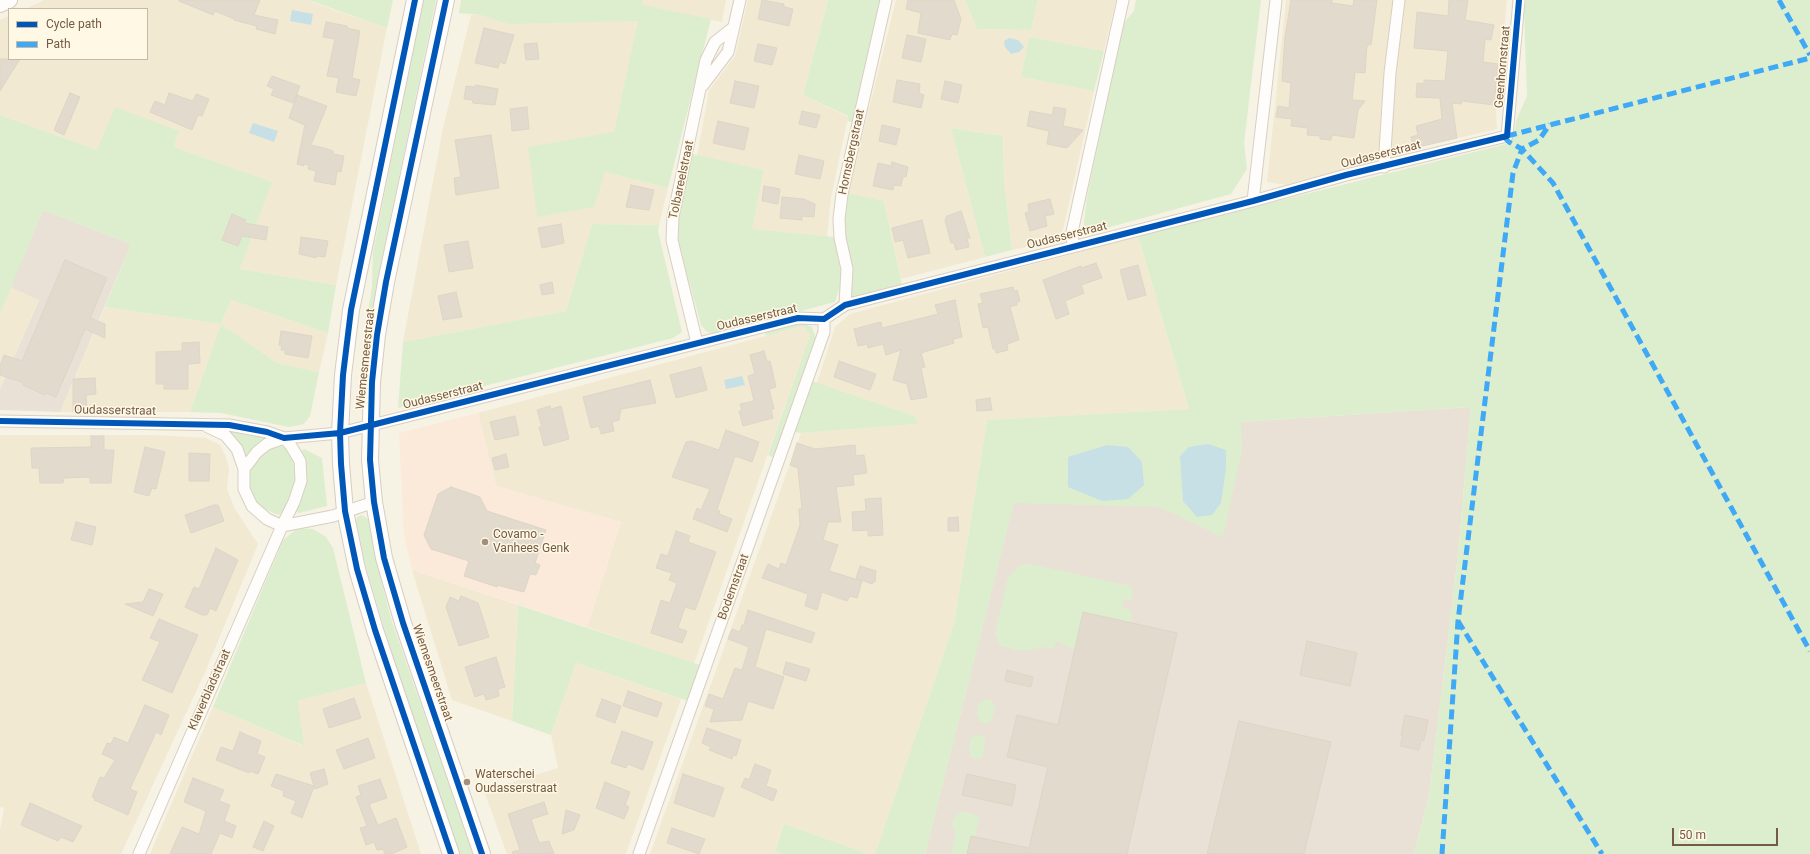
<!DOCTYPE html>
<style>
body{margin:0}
#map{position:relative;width:1810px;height:854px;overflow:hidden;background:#f6f2e4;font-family:Roboto,sans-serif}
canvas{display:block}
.legend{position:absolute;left:8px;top:8px;width:140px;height:52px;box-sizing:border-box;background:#fff8e5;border:1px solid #c7b9a5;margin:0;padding:5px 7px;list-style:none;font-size:12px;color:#745b45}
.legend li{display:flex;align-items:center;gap:8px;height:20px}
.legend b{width:20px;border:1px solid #c7b9a5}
.scale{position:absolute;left:1672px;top:828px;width:106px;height:18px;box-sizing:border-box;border:2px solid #745b45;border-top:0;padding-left:5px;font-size:12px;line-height:14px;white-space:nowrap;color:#745b45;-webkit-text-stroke:3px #fff8e5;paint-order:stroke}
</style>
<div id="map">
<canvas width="1810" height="854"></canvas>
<ul class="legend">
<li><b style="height:5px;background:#0057b8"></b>Cycle path</li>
<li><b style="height:5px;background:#3fa9f5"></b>Path</li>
</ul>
<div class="scale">50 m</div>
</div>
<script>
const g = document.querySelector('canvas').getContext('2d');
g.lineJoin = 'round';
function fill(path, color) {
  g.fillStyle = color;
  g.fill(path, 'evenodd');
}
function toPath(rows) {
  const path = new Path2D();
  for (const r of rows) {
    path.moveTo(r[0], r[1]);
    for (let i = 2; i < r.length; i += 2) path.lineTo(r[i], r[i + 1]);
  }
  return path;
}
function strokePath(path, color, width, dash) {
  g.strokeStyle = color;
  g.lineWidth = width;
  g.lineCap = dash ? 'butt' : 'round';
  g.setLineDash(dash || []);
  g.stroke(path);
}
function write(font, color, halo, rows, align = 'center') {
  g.font = font + ' Roboto,sans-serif';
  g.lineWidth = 3;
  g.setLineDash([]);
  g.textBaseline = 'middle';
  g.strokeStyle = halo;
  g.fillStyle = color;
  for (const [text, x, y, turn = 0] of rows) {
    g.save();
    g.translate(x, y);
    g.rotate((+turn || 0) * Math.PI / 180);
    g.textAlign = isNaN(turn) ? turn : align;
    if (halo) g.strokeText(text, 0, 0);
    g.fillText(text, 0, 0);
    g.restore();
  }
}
fill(toPath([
 [44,0,311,0,311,2,387,28,336,285,240,269,271,182,174,147,179,131,97,150,0,115,0,20,9,16,9,59,147,59,147,9,25,9],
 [484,0,726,0,722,22,643,6,605,172,668,188,659,225,592,224,566,311,403,342,443,128,471,15,481,15],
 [748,0,828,0,803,95,848,117,831,198,827,237,751,229,764,170,697,156,709,90,735,56],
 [896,0,965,0,977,29,1031,30,1038,0,1116,0,1104,51,1029,37,1021,77,1094,91,1061,239,1012,250,1004,181,1003,136,951,128,985,257,901,279,884,201,848,193],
 [1286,0,1507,0,1496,109,1497,129,1400,152,1359,166,1287,185,1267,182],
 [1138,236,1189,409,987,420,954,624,875,854,869,854,784,824,775,850,785,854,650,854,801,433,918,424,915,416,817,383,835,327,850,314],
 [10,287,39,299,0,389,0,314],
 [231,300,328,333,319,372,277,363,221,324,190,412,60,412,105,307,221,324],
 [803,326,810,334,694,664,587,627,621,522,496,486,478,413],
 [0,435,152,435,206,438,220,445,225,455,229,468,227,489,235,509,258,544,206,670,121,854,0,854,0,830,4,808,0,807],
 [412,570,518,605,512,721,452,700],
 [576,663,681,699,626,854,507,854,484,791,558,768,551,735],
 [366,683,421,854,150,854,213,707,303,746,298,701]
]), '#f2e9d3');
fill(toPath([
 [478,413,496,486,621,522,587,627,412,570,404,534,399,433]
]), '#fbead9');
fill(toPath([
 [43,210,131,244,60,412,0,410,0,389,39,300,10,287],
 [1471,407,1458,555,1429,796,1414,854,925,854,1016,493,1242,451,1240,422]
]), '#e9e1d5');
fill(toPath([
 [311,0,393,0,387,28,311,1],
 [423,0,436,0,383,254,368,330,362,394,359,395,362,351,372,286,373,252],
 [461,0,643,0,642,7,643,5,711,19,668,188,605,172,594,207,537,217,528,147,614,132,638,21,509,24,481,15,459,13],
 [828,0,880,0,853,122,847,121,848,116,803,95],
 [965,0,1038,0,1031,30,977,29],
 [1136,0,1261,0,1244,143,1247,169,1231,194,1088,233,1083,229,1087,197,1122,25,1134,11],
 [1526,0,1810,0,1810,854,1414,854,1429,796,1458,555,1471,407,1241,422,1242,451,1223,537,1159,507,1014,503,925,854,875,854,954,624,987,420,1189,409,1138,236,1506,144,1514,136,1516,121,1527,96,1524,11],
 [1029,37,1104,51,1094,91,1021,77],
 [115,107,179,131,174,147,272,182,240,269,336,285,328,333,231,300,221,324,277,363,319,372,310,416,304,424,289,427,221,413,190,412,221,324,105,307,131,244,43,210,0,314,0,115,97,150],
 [951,128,1003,136,1004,181,1012,250,985,257],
 [692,154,764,170,752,229,834,237,841,273,840,287,835,302,713,334,706,331,701,325,676,234,676,225],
 [848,193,884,201,902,285,854,297,851,296,844,237,844,209],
 [592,224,659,225,658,231,682,332,673,338,398,408,403,342,566,311],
 [800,322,812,327,815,335,815,341,774,458,768,455,810,334,803,326,766,336,765,332],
 [812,381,915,416,918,424,801,433,794,432],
 [232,430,263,437,264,439,245,456,230,433],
 [280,446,287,449,292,456,296,473,295,483,283,512,278,515,262,508,251,496,249,485,251,468,267,449],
 [304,449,322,458,327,506,299,513,295,511,300,452],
 [362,515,368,519,380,576,391,619,473,854,459,854,405,698,366,567,356,521,357,517],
 [298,528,313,529,326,537,333,548,366,683,298,701,304,746,213,707,283,540],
 [1030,564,1131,586,1133,592,1132,601,1124,599,1122,607,1131,610,1132,625,1075,650,1056,641,1054,649,1043,647,1030,650,1016,650,999,645,995,634,1007,581,1011,574,1020,565],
 [518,605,700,665,688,701,576,663,551,735,512,721],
 [986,699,992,701,995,705,991,722,986,724,980,722,977,714,978,704],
 [975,735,983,736,986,739,982,758,976,759,971,757,969,750,970,740],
 [965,812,980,817,975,837,967,854,951,854,956,833,951,824,958,813],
 [784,824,869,854,785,854,775,851]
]), '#ddeece');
fill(toPath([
 [292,10,313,14,311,25,290,21],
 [1009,38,1018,40,1024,47,1019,52,1011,54,1005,47,1004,41],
 [253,123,278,131,274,142,249,133],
 [742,376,745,385,726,389,724,380],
 [1208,444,1226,450,1226,469,1221,503,1212,515,1197,517,1183,501,1180,456,1189,447],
 [1107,445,1128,447,1142,462,1144,485,1128,499,1102,501,1068,487,1068,457]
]), '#c6e0e6');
const building = toPath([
 [179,0,260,0,254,15,278,20,275,34,256,29,257,26,234,20,234,19,215,11,213,15,179,1,179,0],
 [762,0,784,4,784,7,793,9,789,26,758,19,762,0],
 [908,0,954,0,961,19,957,35,952,34,950,40,918,33,921,13,906,9,908,0],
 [1291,0,1332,0,1332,3,1353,6,1354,0,1377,0,1371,45,1367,45,1365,73,1355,72,1352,100,1365,101,1358,110,1354,138,1332,135,1331,140,1320,139,1320,136,1307,135,1308,128,1291,126,1292,119,1276,117,1278,106,1289,108,1291,83,1282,81,1285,37,1291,0],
 [1449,0,1468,0,1465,20,1494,25,1491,40,1485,39,1483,62,1498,64,1494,105,1462,101,1461,104,1452,103,1457,138,1414,148,1411,137,1418,135,1416,126,1442,119,1440,98,1416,97,1417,83,1424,84,1424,80,1445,81,1448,51,1414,48,1417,12,1448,16,1449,0],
 [326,22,347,26,347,28,360,31,352,78,360,80,356,96,336,92,339,78,327,76,335,39,323,37,326,22],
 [484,28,514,35,505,64,500,62,498,68,475,63,484,28],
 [907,35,926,39,921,62,902,58,907,35],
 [537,43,539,59,526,60,524,44,537,43],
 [758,44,777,48,772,65,754,61,758,44],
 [0,59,20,59,0,91,0,59],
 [272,76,300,86,293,103,271,95,274,89,267,86,272,76],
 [897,80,920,84,919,93,924,95,921,108,893,102,897,80],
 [735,81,759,86,754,108,730,103,735,81],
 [945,81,962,85,958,103,941,99,945,81],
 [476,85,498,89,495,105,473,103,472,100,464,99,466,86,475,87,476,85],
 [70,93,80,97,64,135,54,130,70,93],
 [169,93,193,101,196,94,209,99,202,116,198,115,192,130,150,112,155,101,165,105,169,93],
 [297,95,327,106,311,145,324,148,333,151,333,154,344,156,341,172,337,171,335,185,314,181,316,171,308,169,309,165,304,164,304,166,297,164,305,125,289,118,297,95],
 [527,107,529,129,512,131,510,109,527,107],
 [1054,107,1066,109,1063,126,1083,130,1067,148,1047,144,1049,131,1027,126,1030,111,1052,115,1054,107],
 [802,111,820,115,816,128,799,124,802,111],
 [718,121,749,128,744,150,713,143,718,121],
 [882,125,900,129,896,145,879,141,882,125],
 [491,135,499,188,456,195,454,178,461,177,455,140,491,135],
 [799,155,824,161,820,179,795,174,799,155],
 [892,162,908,167,906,177,903,176,901,186,894,185,893,190,873,186,878,163,891,166,892,162],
 [631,185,654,190,649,210,626,207,631,185],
 [764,186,780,189,778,204,762,201,764,186],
 [782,197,804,199,815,204,814,217,802,216,802,220,780,218,782,197],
 [1050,199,1054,214,1045,216,1047,226,1030,231,1025,213,1029,212,1028,204,1050,199],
 [961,211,970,238,967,238,969,247,956,250,954,243,951,243,945,220,947,216,961,211],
 [232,214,246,220,244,223,268,227,266,240,242,236,238,246,222,240,232,214],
 [922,220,930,253,908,258,903,240,895,242,892,228,922,220],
 [561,224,564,243,542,248,538,228,561,224],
 [301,237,328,241,325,257,317,256,316,258,299,254,301,237],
 [468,241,473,268,449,272,444,245,468,241],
 [65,260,107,278,90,318,105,324,105,338,85,329,56,397,46,393,45,395,23,385,24,383,0,375,0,365,4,355,22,361,65,260],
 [1096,263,1102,278,1081,285,1084,293,1065,301,1069,314,1056,319,1043,280,1081,266,1081,268,1096,263],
 [1138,265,1146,295,1128,300,1120,270,1138,265],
 [552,282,554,293,542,295,540,285,552,282],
 [1013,287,1014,291,1017,290,1020,301,1017,302,1017,305,1010,307,1019,340,1007,344,1008,350,996,353,995,349,993,349,988,327,983,328,978,304,983,303,980,294,1013,287],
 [456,292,462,317,443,320,438,296,456,292],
 [955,300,962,337,953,339,954,343,921,353,925,367,921,368,927,397,911,400,907,384,893,380,901,350,886,355,883,344,868,348,867,344,858,346,854,329,881,322,882,328,938,314,935,305,955,300],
 [281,331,312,336,308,358,285,354,285,350,281,350,282,346,279,345,281,331],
 [199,342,200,363,188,364,188,389,164,389,164,384,156,384,156,352,182,351,182,343,199,342],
 [764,351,767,362,770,361,776,387,769,389,774,409,771,409,773,418,743,426,739,411,742,411,740,404,754,401,748,376,755,374,750,355,764,351],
 [839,361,876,374,870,390,834,377,839,361],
 [701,367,707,390,676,398,670,375,701,367],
 [95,378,96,394,86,395,87,412,73,412,73,379,95,378],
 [650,380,656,403,621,409,619,420,612,422,614,431,601,434,599,426,591,428,583,397,650,380],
 [990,398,992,410,977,411,976,400,990,398],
 [550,406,551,409,561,406,569,439,544,446,539,427,542,427,537,410,550,406],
 [515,416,519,435,495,440,490,422,515,416],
 [726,430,759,442,752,462,735,456,717,510,720,511,719,514,732,519,727,532,693,519,697,508,701,510,710,489,672,477,686,442,692,441,719,450,726,430],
 [91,436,104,436,104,450,114,450,111,483,90,483,90,477,64,478,63,483,40,483,39,468,32,468,31,448,91,447,91,436],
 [797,443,815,449,855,445,856,456,864,455,867,473,853,475,854,485,836,487,841,522,828,522,823,540,838,545,829,571,862,581,857,598,850,596,847,601,822,592,817,610,805,606,808,594,762,578,768,564,779,569,781,563,786,565,800,525,799,509,802,509,798,468,790,465,797,443],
 [145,447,165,452,156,489,152,488,149,496,134,492,145,447],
 [189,453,210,454,209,481,189,481,189,453],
 [506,454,509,467,495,470,492,458,506,454],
 [451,487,480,497,487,511,546,530,535,563,540,565,536,575,530,574,524,592,497,585,497,587,464,576,469,561,431,549,424,535,438,494,451,487],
 [881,498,883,535,868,536,868,530,853,531,852,512,866,511,865,499,881,498],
 [214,505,218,505,224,521,191,533,185,515,214,505],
 [958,517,959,531,948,531,948,518,958,517],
 [76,522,96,527,92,545,71,540,76,522],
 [676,531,690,536,688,542,716,552,695,610,685,607,678,628,687,631,682,643,651,633,661,600,670,603,677,583,669,580,672,573,656,568,661,554,668,556,676,531],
 [216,548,238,560,216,611,210,608,207,615,202,615,185,607,194,587,199,589,216,548],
 [860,566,876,571,875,582,873,582,872,584,856,578,860,566],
 [149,589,163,594,153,616,125,604,143,602,149,589],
 [461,596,478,603,489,637,459,646,446,607,450,597,459,601,461,596],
 [748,610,815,633,811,643,766,629,755,667,784,677,773,709,748,701,742,720,710,722,714,709,705,706,709,694,723,699,735,668,742,670,749,647,728,639,732,629,740,632,742,625,744,625,748,610],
 [1083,612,1177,633,1127,854,967,854,971,836,1029,848,1048,767,1007,757,1017,715,1058,725,1083,612],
 [159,619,198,635,172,693,142,680,160,642,150,638,159,619],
 [1307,641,1357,653,1350,686,1300,675,1307,641],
 [496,657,505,687,498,689,499,696,486,700,484,694,475,697,465,667,496,657],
 [786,662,810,669,806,681,783,674,786,662],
 [1007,670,1033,677,1031,687,1005,681,1007,670],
 [628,691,662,703,657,717,623,706,628,691],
 [354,698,361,718,329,728,323,709,354,698],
 [602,699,621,706,615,723,596,716,602,699],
 [145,705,169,715,161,735,156,732,130,789,137,792,128,815,94,800,95,798,92,797,100,777,104,778,115,760,102,754,107,743,111,744,114,737,128,743,145,705],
 [1405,715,1428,720,1424,741,1421,740,1419,750,1400,746,1403,736,1401,735,1405,715],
 [1239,721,1331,742,1304,854,1207,854,1239,721],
 [707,728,741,740,736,756,733,755,732,759,709,750,711,747,702,743,707,728],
 [622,731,653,742,643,770,628,764,626,768,611,763,622,731],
 [240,732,261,741,257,754,265,757,258,774,250,771,249,773,216,760,221,747,233,751,240,732],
 [368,738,375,758,344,769,336,750,368,738],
 [755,764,771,770,766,786,777,790,773,801,741,787,745,778,749,780,755,764],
 [324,769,328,784,315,789,314,787,302,818,291,813,296,801,283,796,284,791,271,786,276,774,314,786,310,773,324,769],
 [683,774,724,788,714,817,674,803,683,774],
 [967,774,1016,785,1012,806,962,795,967,774],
 [193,778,224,790,219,801,230,805,224,821,236,826,232,838,220,833,211,854,170,854,182,827,199,834,206,811,184,802,193,778],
 [380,779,387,798,369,804,378,825,396,818,407,847,392,854,385,854,383,849,377,850,374,842,366,845,360,828,367,826,356,797,361,795,358,786,380,779],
 [605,782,630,792,625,805,629,807,624,819,596,808,605,782],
 [544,802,548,814,531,819,539,843,549,841,554,854,513,854,512,852,520,850,508,814,544,802],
 [30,803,82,826,73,842,61,837,58,841,21,825,30,803],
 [566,810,580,815,574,830,562,834,566,810],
 [264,821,274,826,263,851,253,847,264,821],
 [672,828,705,839,699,854,667,843,672,828]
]);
fill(building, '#e2dacc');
strokePath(building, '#dfd5c7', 1);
const minor = toPath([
 [703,85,728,52,740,0],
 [1384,167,1390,73,1399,0],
 [1253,201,1276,0],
 [1073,246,1072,232,1123,0],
 [845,305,847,269,840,238,839,219,842,194,886,0],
 [697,343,672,240,673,217,706,60,715,42,734,27],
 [0,421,229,425,267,432,284,438,340,433,798,318,824,319,845,305,1253,201,1346,175,1507,136,1519,0],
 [206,426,225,435,237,449,244,469],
 [282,526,267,519,252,506,244,489,244,469,257,452,267,444,284,438],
 [282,526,333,516,374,502],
 [139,854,282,526,294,502,301,481,300,461,291,446,284,438],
 [639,854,824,332,824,319]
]);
const secondary = toPath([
 [415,0,351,310,343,375,340,433,341,464,345,511,357,569,375,630,451,854],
 [446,0,386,282,377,335,372,382,370,460,374,502,384,558,403,623,482,854],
 [0,4,9,0]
]);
strokePath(minor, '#d7cfc3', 13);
strokePath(secondary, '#d6cdc1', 18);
strokePath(minor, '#fefdfb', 11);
strokePath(secondary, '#fefdfb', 16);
strokePath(toPath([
 [1779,0,1810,55],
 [1507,136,1810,58],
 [1504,137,1509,142,1522,149,1539,140,1550,124],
 [1458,621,1602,854],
 [1442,854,1458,621,1513,173,1522,149,1553,183,1810,651]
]), '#3fa9f5', 5, [10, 5]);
strokePath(toPath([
 [415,0,351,310,343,375,340,433,341,464,345,511,357,569,375,630,451,854],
 [446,0,386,282,377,335,372,382,370,460,374,502,384,558,403,623,482,854],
 [0,421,229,425,267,432,284,438,340,433,798,318,824,319,845,305,1253,201,1346,175,1507,136,1519,0]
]), '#0057b8', 6);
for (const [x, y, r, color] of [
 [485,542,4,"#a2907d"],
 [467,782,4,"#a2907d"]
]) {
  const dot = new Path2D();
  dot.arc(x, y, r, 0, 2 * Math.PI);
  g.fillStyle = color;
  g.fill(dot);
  strokePath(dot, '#fff8e5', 1.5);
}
write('12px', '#745b45', '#fff8e5', [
 ["Geenhornstraat",1503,67,-85],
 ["Hornsbergstraat",852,152,-78],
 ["Oudasserstraat",1381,155,-14],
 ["Tolbareelstraat",682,180,-78],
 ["Oudasserstraat",1067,236,-14],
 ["Oudasserstraat",757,318,-13],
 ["Wiemesmeerstraat",366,359,-84],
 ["Oudasserstraat",443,396,-14],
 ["Oudasserstraat",115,411,1],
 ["Bodemstraat",734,587,-70],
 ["Wiemesmeerstraat",432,673,71],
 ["Klaverbladstraat",210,690,-66]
]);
write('12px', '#745b45', '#fff8e5', [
 ["Covamo -",493,535],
 ["Vanhees Genk",493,549],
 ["Waterschei",475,775],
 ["Oudasserstraat",475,789]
], 'left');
</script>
